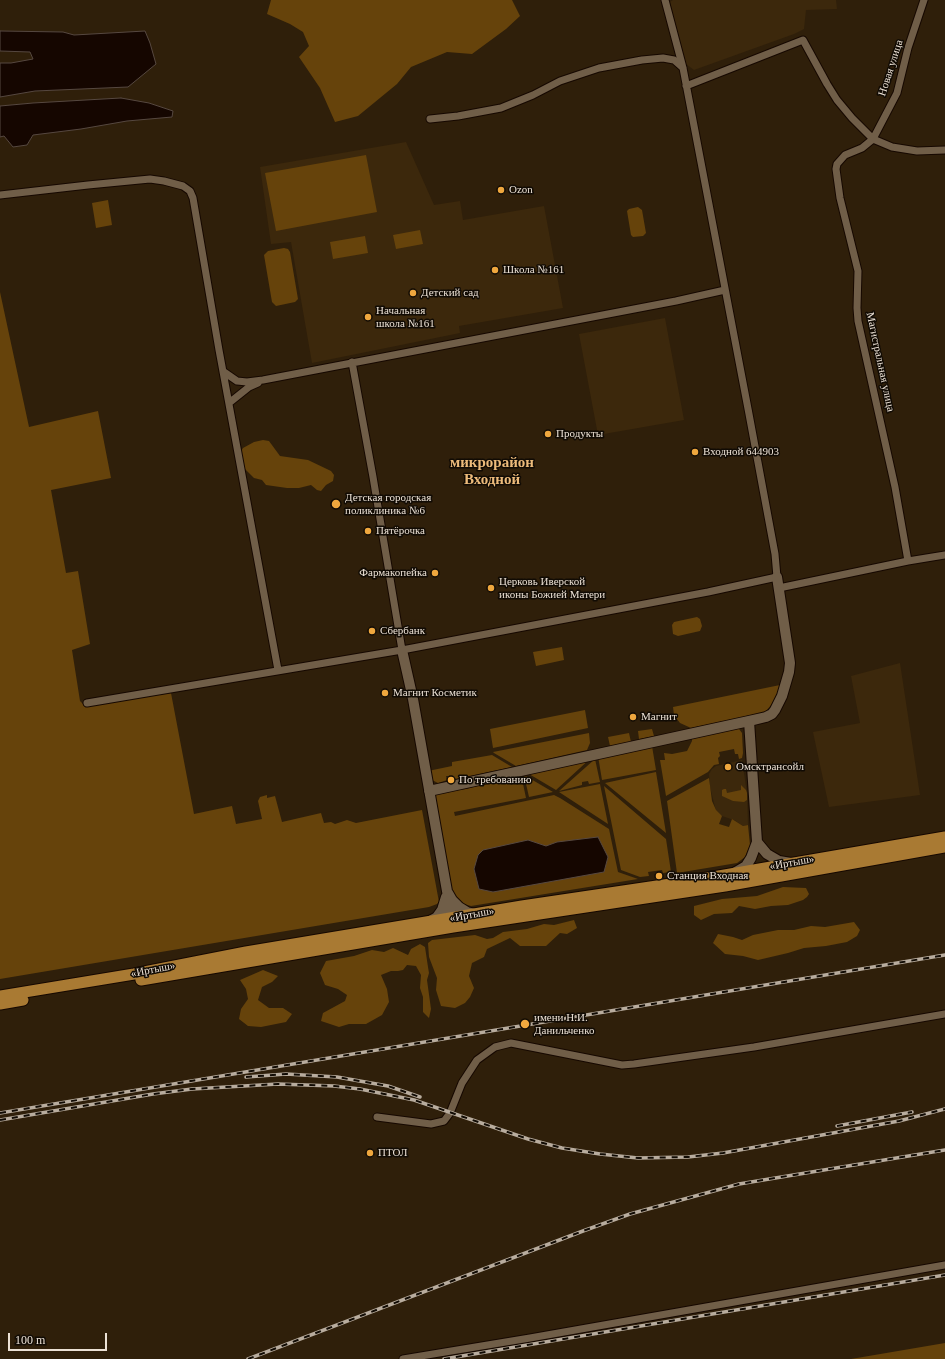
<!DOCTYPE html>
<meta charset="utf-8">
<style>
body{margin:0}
#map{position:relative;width:945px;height:1359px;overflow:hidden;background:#2f1f0a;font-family:"Times New Roman",serif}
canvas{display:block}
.scale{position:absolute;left:8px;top:1333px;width:99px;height:18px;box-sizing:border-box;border:2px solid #ece1d5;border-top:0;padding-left:5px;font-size:12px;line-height:14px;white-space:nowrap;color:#ece1d5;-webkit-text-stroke:3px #110b04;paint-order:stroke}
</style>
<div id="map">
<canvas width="945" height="1359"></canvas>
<div class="scale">100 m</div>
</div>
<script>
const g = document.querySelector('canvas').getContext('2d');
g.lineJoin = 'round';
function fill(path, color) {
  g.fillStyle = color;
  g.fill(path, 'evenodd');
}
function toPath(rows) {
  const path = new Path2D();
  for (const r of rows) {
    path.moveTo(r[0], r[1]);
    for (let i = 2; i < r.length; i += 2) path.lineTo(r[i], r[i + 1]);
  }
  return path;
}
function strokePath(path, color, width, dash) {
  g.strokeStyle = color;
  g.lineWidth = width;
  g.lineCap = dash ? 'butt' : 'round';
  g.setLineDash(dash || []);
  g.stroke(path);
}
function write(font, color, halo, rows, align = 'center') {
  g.font = font + ' "Times New Roman",serif';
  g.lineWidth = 3;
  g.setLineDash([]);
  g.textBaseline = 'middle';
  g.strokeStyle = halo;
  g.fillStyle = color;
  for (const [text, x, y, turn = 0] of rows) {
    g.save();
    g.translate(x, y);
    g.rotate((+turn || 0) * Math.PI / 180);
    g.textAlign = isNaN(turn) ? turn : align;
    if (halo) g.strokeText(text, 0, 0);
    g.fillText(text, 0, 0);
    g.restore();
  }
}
fill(toPath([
 [673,0,836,0,837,9,806,10,804,29,794,34,694,70,686,64,670,2],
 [406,142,434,205,460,201,463,220,544,206,563,308,459,326,460,333,312,363,291,242,271,244,260,167],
 [665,318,684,420,598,435,579,334],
 [900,663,920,795,829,807,813,732,860,723,851,676],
 [742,760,747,793,748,825,743,826,734,820,719,815,716,811,710,787,709,774,712,769,716,766]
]), '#3c280c');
fill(toPath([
 [271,0,512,0,520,16,506,29,472,54,447,52,411,67,397,84,358,116,335,122,320,88,299,57,309,46,303,32,290,24,267,14],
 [366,155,377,212,276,231,265,173],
 [108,200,112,225,96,228,92,203],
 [638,207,642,210,646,233,643,236,633,237,631,235,627,211,629,209],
 [420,230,423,244,396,249,393,235],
 [365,236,368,253,333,259,330,242],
 [284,248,288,249,290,252,298,299,295,302,276,306,272,302,264,255,268,251],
 [0,292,29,427,98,411,111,478,51,490,66,573,78,571,90,644,72,650,80,701,84,705,95,704,171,693,194,814,232,806,236,824,262,819,258,801,260,797,267,795,267,798,275,796,282,822,321,813,324,823,331,822,335,824,347,820,356,823,422,810,439,902,437,904,429,907,0,979],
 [263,440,269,441,280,456,308,460,331,471,334,475,333,481,326,485,321,491,317,490,311,485,299,488,287,488,266,485,262,480,254,478,245,469,240,453,243,448,254,442],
 [697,617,700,619,702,626,700,631,678,636,673,634,672,625,674,622],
 [562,647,564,660,536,666,533,652],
 [780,685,774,702,764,713,691,728,680,723,674,715,673,707],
 [585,710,588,728,493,748,490,729],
 [734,727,739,729,742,733,743,753,742,758,739,759,738,754,735,754,734,749,719,752,720,756,718,758,719,764,714,765,708,772,666,796,660,760,665,760,664,753,672,754,687,751,692,741,692,736],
 [652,729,654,736,639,739,638,731],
 [589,733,590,743,587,750,516,766,494,753,493,752],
 [629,733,631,742,610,746,608,737],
 [652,746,656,770,602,780,598,756],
 [492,755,512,767,455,779,451,779,449,776,446,776,447,780,438,783,430,779,428,771,452,766,452,762],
 [592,757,556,790,524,771],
 [595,759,600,782,589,784,588,781,582,782,582,785,559,791],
 [656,772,666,833,605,783],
 [521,774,526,798,454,812,455,816,554,795,560,798,609,829,618,872,638,879,471,906,464,904,457,899,452,891,434,797,439,792,466,789,477,786,485,781],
 [524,775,553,792,529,797],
 [709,778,712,801,716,810,722,816,719,824,729,827,732,819,743,826,748,825,750,845,745,857,737,863,677,873,667,801],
 [600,784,608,824,559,792],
 [741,785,746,790,747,793,747,800,744,802,733,801,722,796,722,790,724,789,726,789,727,793,741,790],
 [604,786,666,839,671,872,663,873,662,870,648,872,649,876,640,877,621,870],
 [783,887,806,888,809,894,807,897,803,900,788,905,771,906,755,909,739,906,732,913,714,914,701,920,694,915,694,906,722,899,757,896],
 [574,920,577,928,567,934,560,933,546,946,520,946,510,938,487,949,484,957,472,963,469,976,474,988,470,997,465,1003,455,1008,441,1006,436,990,437,978,429,957,428,943,432,940,475,935,487,939,493,938,503,932,527,929,544,924,554,925],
 [854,922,860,930,857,936,847,942,826,946,804,948,788,953,758,960,743,956,725,954,713,943,718,934,733,937,742,940,753,935,778,930,794,930,811,926,825,927],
 [420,944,425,947,428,967,429,973,427,980,431,1009,429,1018,423,1012,423,997,420,988,421,975,416,966,407,965,403,970,398,971,391,971,381,975,387,989,389,1002,382,1015,366,1024,349,1024,339,1027,321,1021,323,1013,345,1001,347,995,338,989,325,985,320,973,326,961,354,956,372,950,384,952,393,948,408,955,411,949],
 [263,970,278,976,272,982,262,987,258,1000,269,1008,283,1008,292,1014,286,1022,261,1027,248,1026,239,1019,241,1009,248,999,246,989,240,980],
 [945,1343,945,1359,851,1359]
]), '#66430b');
const water = toPath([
 [0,31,63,32,74,35,145,31,150,43,156,64,128,87,35,91,0,97,0,63,11,63,33,59,30,52,0,51,0,31],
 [121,98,149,103,173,111,172,117,127,121,81,129,33,135,27,145,13,147,4,136,0,137,0,106,33,103,121,98],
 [598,837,608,857,604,872,493,892,479,889,474,869,478,855,483,850,528,840,546,846,557,842,598,837]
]);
fill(water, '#150600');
strokePath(water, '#564840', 1);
const street = toPath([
 [686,86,803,40,827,84,837,100,852,118,873,139,892,147,917,151,945,150],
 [430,119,458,116,501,108,533,95,560,81,599,68,642,60,663,58,674,60,683,68],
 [0,195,88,185,150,179,164,181,183,186,190,191,193,198,219,350,278,670],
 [352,362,373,477,402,650],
 [224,372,237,381,247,382,263,380,676,301,725,290],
 [229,403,249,387,258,383],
 [908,561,895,487,858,321,857,308,858,271,840,198,836,169,837,164,845,155,862,148,873,139,897,93,908,48,924,0],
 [779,588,908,561,945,555],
 [87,703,402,650,708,592,777,577,775,554,749,414,683,68,665,0],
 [377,1117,431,1124,444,1121,450,1113,462,1083,477,1060,495,1047,511,1043,622,1065,634,1064,754,1047,945,1014],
 [403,1359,530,1338,945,1265]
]);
const secondary = toPath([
 [402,650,413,699,453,925],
 [429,791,749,721,766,717,772,714,775,710,782,696,789,672,790,663,777,577],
 [757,842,767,854,779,861,791,863],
 [734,873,746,866,751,858,757,842,749,721],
 [448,893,452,900,459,907,467,912,475,914],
 [428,922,437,917,442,910,446,897]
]);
const primary = toPath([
 [141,980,453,927,725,886,945,847],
 [0,996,134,974,246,952,522,906,684,882,945,837],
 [0,1004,23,1000]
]);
strokePath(street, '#160800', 9);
strokePath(secondary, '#160800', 12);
strokePath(primary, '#160800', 13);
strokePath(street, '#705e48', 7);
strokePath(secondary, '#705e48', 10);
strokePath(primary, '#a97a33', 11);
const rail = toPath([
 [246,1077,286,1074,337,1077,388,1086,420,1097],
 [0,1113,945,955],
 [0,1120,153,1094,192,1089,278,1084,334,1086,360,1089,414,1100,528,1139,562,1148,600,1154,638,1158,688,1157,723,1153,899,1121,945,1109],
 [837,1126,912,1112],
 [248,1359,583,1231,630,1214,739,1184,945,1150],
 [444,1359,945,1275]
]);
strokePath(rail, '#b8ac9e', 3.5);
strokePath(rail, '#110b04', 2, [6]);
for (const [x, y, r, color] of [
 [501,190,4,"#efa73e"],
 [495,270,4,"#efa73e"],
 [413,293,4,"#efa73e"],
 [368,317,4,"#efa73e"],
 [548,434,4,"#efa73e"],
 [695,452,4,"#efa73e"],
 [336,504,5,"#efa73e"],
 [368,531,4,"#efa73e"],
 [435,573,4,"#efa73e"],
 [491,588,4,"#efa73e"],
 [372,631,4,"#efa73e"],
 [385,693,4,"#efa73e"],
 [633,717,4,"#efa73e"],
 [728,767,4,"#efa73e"],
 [451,780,4,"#efa73e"],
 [659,876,4,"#efa73e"],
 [525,1024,5,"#efa73e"],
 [370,1153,4,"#efa73e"]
]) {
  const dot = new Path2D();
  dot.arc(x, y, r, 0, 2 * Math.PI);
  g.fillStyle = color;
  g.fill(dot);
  strokePath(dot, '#110b04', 1.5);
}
write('11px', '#ece1d5', '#110b04', [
 ["Новая улица",891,68,-72],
 ["Магистральная улица",880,362,78],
 ["«Иртыш»",792,863,-10],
 ["«Иртыш»",472,915,-10],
 ["«Иртыш»",153,970,-11]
]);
write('11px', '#ece1d5', '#110b04', [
 ["Ozon",509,190],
 ["Школа №161",503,270],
 ["Детский сад",421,293],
 ["Начальная",376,311],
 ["школа №161",376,324],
 ["Продукты",556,434],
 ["Входной 644903",703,452],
 ["Детская городская",345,498],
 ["поликлиника №6",345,511],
 ["Пятёрочка",376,531],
 ["Фармакопейка",427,573,"right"],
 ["Церковь Иверской",499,582],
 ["иконы Божией Матери",499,595],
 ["Сбербанк",380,631],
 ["Магнит Косметик",393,693],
 ["Магнит",641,717],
 ["Омсктрансойл",736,767],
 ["По требованию",459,780],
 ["Станция Входная",667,876],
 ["имени Н.И.",534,1018],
 ["Данильченко",534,1031],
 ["ПТОЛ",378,1153]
], 'left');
write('bold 15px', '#edbb7b', '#110b04', [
 ["микрорайон",492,463],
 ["Входной",492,480]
]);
</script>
